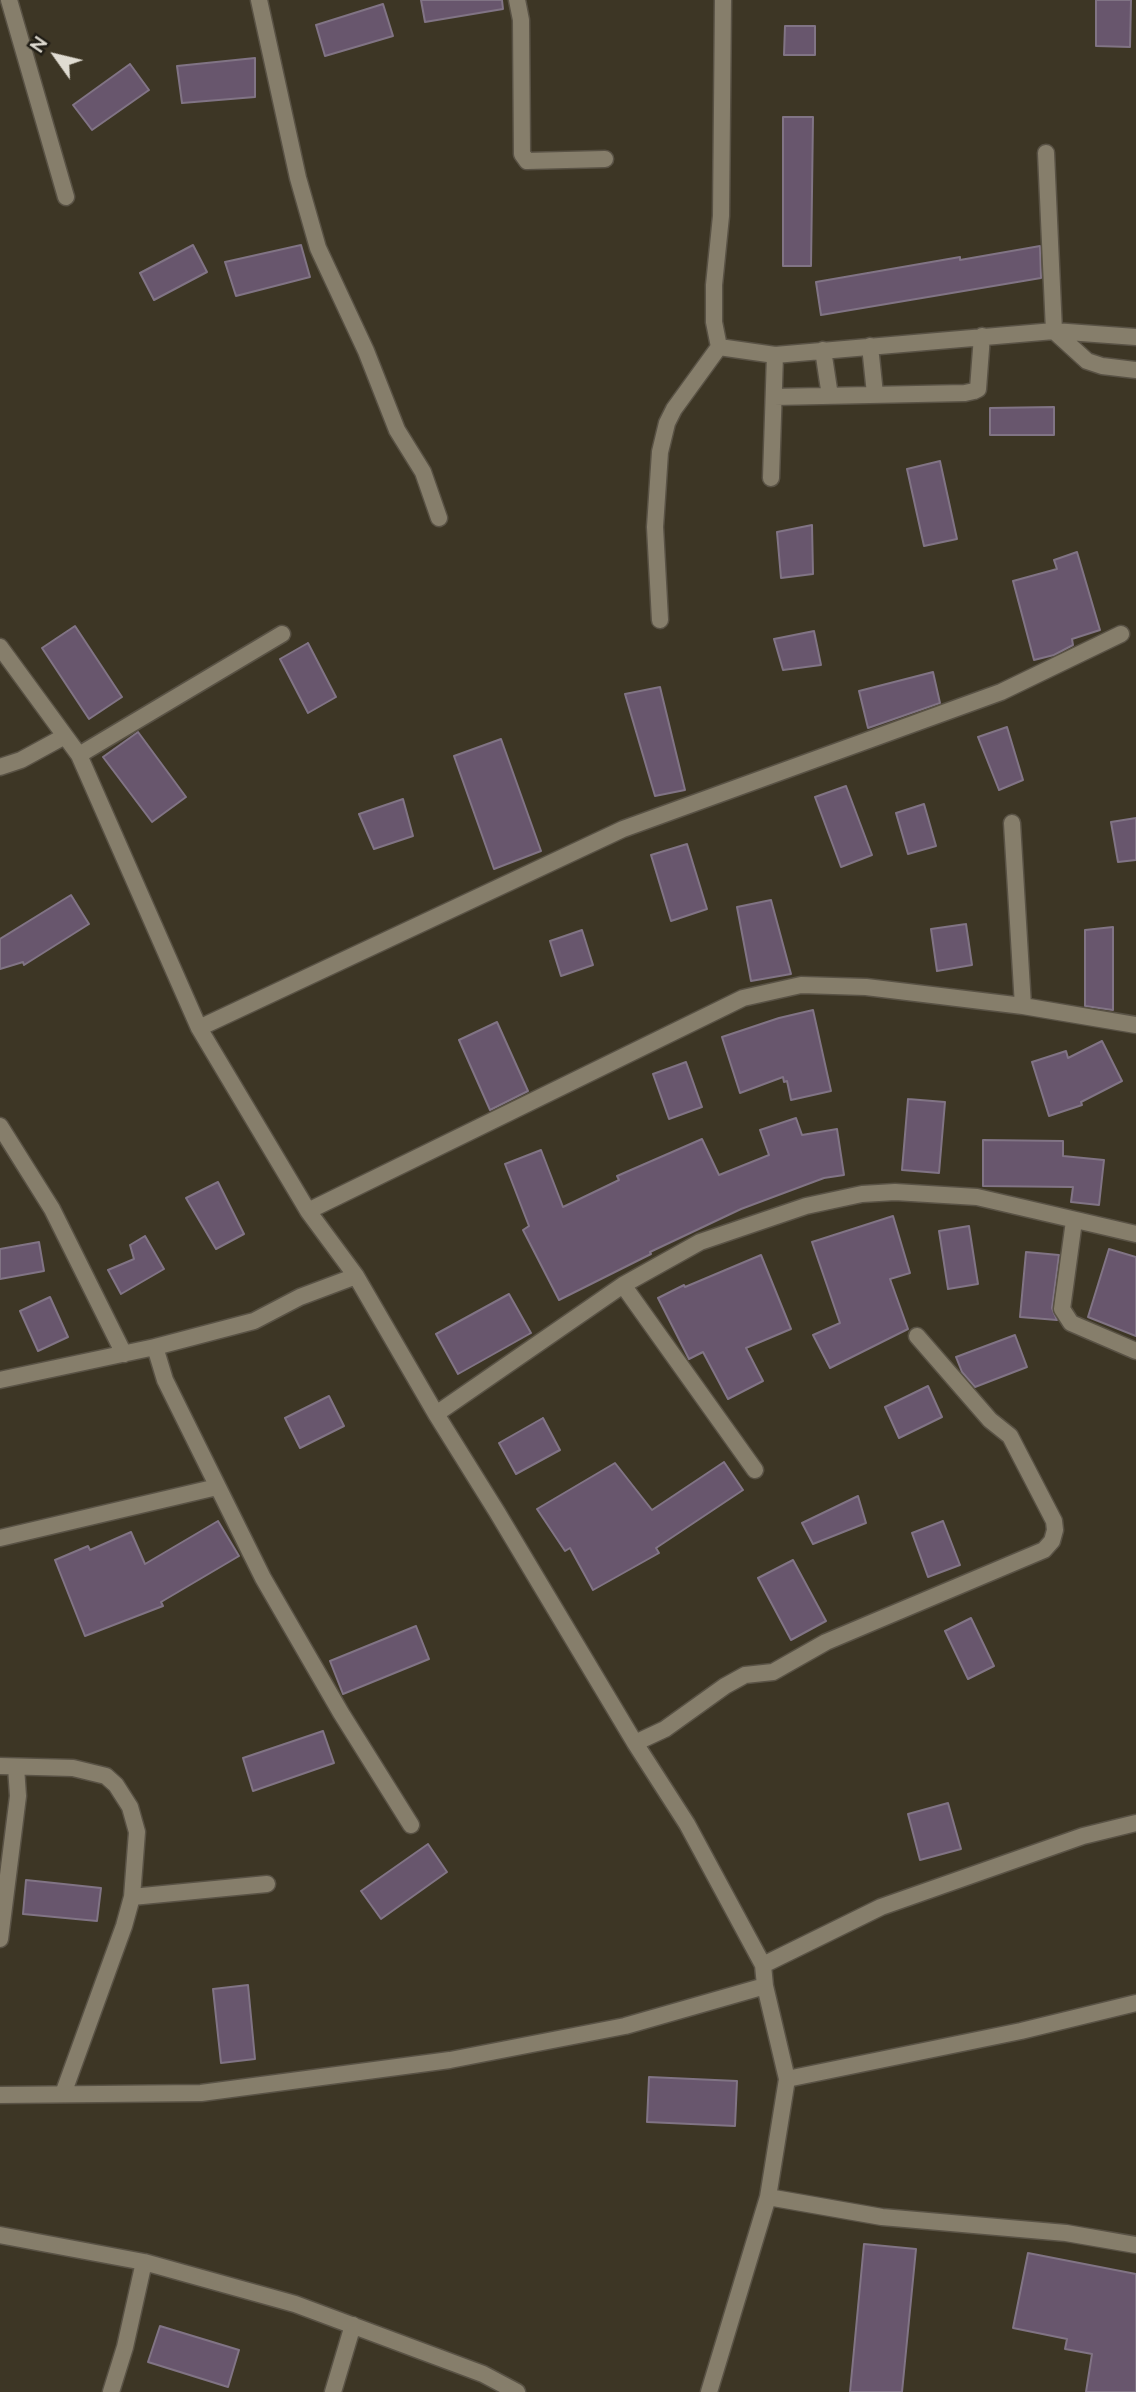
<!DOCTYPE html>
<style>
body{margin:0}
#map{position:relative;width:1136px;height:2392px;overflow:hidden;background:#3d3625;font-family:Mulish,sans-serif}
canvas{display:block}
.north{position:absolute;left:21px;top:21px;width:70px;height:70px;-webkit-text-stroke:5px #211e16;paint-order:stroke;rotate:304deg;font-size:19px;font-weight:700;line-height:28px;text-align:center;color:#e0dcd2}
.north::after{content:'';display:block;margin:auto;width:24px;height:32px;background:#e0dcd2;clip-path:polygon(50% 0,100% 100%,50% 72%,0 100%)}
</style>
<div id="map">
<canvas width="1136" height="2392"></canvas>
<div class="north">N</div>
</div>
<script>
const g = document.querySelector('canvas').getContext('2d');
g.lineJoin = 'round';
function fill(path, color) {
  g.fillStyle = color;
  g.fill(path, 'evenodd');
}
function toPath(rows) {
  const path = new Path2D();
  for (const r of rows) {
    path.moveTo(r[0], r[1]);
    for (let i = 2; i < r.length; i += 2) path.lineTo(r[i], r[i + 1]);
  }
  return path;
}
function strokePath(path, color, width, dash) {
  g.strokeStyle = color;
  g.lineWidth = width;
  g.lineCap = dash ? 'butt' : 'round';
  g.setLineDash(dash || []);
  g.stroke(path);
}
const building = toPath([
 [421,0,502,0,503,9,425,22,421,0],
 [1096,0,1131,0,1130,47,1096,46,1096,0],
 [383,4,393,36,325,56,316,25,383,4],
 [785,26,815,26,815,55,784,55,785,26],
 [255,58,255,97,182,103,177,66,255,58],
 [130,64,149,90,92,130,73,105,130,64],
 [783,117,813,117,811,266,783,266,783,117],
 [193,245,207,272,154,300,140,273,193,245],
 [301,245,310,277,236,296,225,262,301,245],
 [1040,246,1041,278,821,315,816,282,960,257,960,260,1040,246],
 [1054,407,1054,435,990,435,990,408,1054,407],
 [940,461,957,539,924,546,907,469,940,461],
 [812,525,813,574,781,578,777,532,812,525],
 [1077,552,1100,630,1072,639,1073,645,1054,655,1034,660,1013,581,1057,569,1054,560,1077,552],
 [75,626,122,697,89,719,42,648,75,626],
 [814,631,821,665,783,670,774,639,814,631],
 [308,643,336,697,308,713,280,659,308,643],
 [933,672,940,703,868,728,859,691,933,672],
 [660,687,685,790,655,796,625,694,660,687],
 [1007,727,1023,780,999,790,978,737,1007,727],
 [138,732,186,797,152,822,103,757,138,732],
 [501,739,541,851,494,869,454,756,501,739],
 [846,786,872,855,841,867,815,797,846,786],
 [403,799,413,836,374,849,359,814,403,799],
 [924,804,936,846,908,854,896,813,924,804],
 [1136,818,1136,860,1118,862,1111,822,1136,818],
 [687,844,707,909,671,921,651,855,687,844],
 [71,895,89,924,24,965,23,962,0,969,0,939,71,895],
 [771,900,791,974,751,981,737,907,771,900],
 [966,924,972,965,937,971,931,929,966,924],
 [1113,927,1113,1010,1085,1006,1085,930,1113,927],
 [582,930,593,965,561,976,550,941,582,930],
 [813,1010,831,1091,791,1100,787,1081,784,1082,783,1077,740,1093,722,1037,779,1018,813,1010],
 [497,1022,528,1091,490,1110,459,1040,497,1022],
 [1102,1041,1122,1081,1081,1102,1082,1105,1049,1116,1032,1062,1066,1051,1068,1058,1102,1041],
 [686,1062,702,1107,669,1119,653,1074,686,1062],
 [908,1099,945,1102,939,1173,902,1170,908,1099],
 [796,1118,802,1135,837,1129,844,1175,824,1178,741,1209,650,1252,651,1254,559,1300,523,1230,529,1226,505,1164,541,1150,563,1207,619,1180,617,1176,702,1139,719,1175,769,1155,760,1130,796,1118],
 [983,1140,1063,1141,1063,1156,1104,1160,1099,1205,1071,1202,1073,1187,983,1186,983,1140],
 [218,1182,244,1234,216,1249,186,1198,218,1182],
 [893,1216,910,1273,890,1279,908,1329,830,1368,813,1335,840,1323,812,1242,893,1216],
 [969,1226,978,1284,948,1289,939,1231,969,1226],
 [145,1236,164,1269,121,1294,108,1270,134,1259,130,1245,145,1236],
 [39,1242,44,1271,0,1279,0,1249,39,1242],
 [1109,1249,1136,1257,1136,1336,1088,1317,1109,1249],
 [1026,1252,1059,1255,1052,1308,1057,1320,1020,1317,1026,1252],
 [761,1255,791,1329,746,1348,763,1381,728,1399,703,1352,689,1359,658,1298,684,1285,685,1287,761,1255],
 [509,1294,531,1333,458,1374,436,1334,509,1294],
 [50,1297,68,1337,38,1351,20,1311,50,1297],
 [1015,1335,1027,1367,975,1387,962,1372,956,1357,1015,1335],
 [928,1386,942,1417,899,1438,885,1407,928,1386],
 [329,1396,344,1426,300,1448,285,1418,329,1396],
 [543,1418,560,1450,516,1474,499,1443,543,1418],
 [724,1462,743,1490,656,1548,659,1553,593,1590,570,1548,565,1551,537,1509,615,1463,652,1510,724,1462],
 [858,1496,866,1523,813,1544,802,1523,858,1496],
 [218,1521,239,1556,161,1602,163,1606,85,1636,55,1560,88,1546,90,1550,131,1532,145,1564,218,1521],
 [943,1521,960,1565,928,1577,912,1533,943,1521],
 [793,1560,826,1621,791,1640,758,1578,793,1560],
 [971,1618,994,1666,968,1679,945,1631,971,1618],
 [416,1626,429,1659,343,1694,330,1661,416,1626],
 [323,1731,334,1763,253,1791,243,1758,323,1731],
 [948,1803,961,1849,920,1860,908,1814,948,1803],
 [428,1844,447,1872,381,1919,361,1891,428,1844],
 [26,1880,101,1888,97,1921,23,1914,26,1880],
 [248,1985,255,2059,221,2063,213,1989,248,1985],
 [649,2077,737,2081,735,2126,647,2122,649,2077],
 [864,2244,916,2249,902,2392,850,2392,864,2244],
 [1028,2253,1136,2274,1136,2392,1086,2392,1092,2354,1065,2349,1067,2339,1013,2328,1028,2253],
 [160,2326,239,2350,228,2387,148,2362,160,2326]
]);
fill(building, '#68566d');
strokePath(building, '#817485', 2);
const minor = toPath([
 [9,0,66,197],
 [259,0,298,178,318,248,366,351,397,430,423,472,439,518],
 [517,0,521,20,522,154,527,161,605,159],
 [723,0,721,216,714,285,714,322,719,347,775,355,1054,331,1136,337],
 [1046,153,1054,331,1087,361,1102,366,1136,370],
 [870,346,875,394],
 [823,350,830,396],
 [774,397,965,393,974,391,978,389,982,336],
 [771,478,775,355],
 [660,620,655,527,660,452,667,423,674,409,719,347],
 [0,647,79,755,199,1028,308,1211,356,1276,436,1414,497,1512,635,1743,687,1824,763,1965,765,1986,787,2079,768,2197,709,2392],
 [79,755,282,634],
 [0,767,21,760,65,736],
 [1012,823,1023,1006],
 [199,1028,623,829,1001,692,1121,634],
 [0,1126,52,1209,124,1354],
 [308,1211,743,998,801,985,866,987,1023,1006,1136,1025],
 [1074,1221,1062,1309,1071,1323,1136,1351],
 [623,1285,755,1470],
 [155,1347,165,1380,263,1578,341,1713,411,1825],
 [0,1380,155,1347,254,1321,300,1297,356,1276],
 [436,1414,623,1285,700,1242,806,1206,862,1194,895,1192,977,1197,1136,1234],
 [0,1538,217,1487],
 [635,1743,665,1729,725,1686,745,1675,773,1672,826,1642,1044,1550,1052,1541,1055,1530,1054,1521,1010,1436,990,1420,917,1336],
 [0,1766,73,1768,106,1776,116,1785,130,1807,137,1832,132,1897,124,1926,63,2094],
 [132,1897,267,1884],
 [0,1939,18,1796,16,1767],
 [763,1965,881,1907,1083,1836,1136,1823],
 [787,2079,1021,2031,1136,2003],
 [0,2095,201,2093,450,2060,625,2026,765,1986],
 [768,2197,882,2217,1066,2233,1136,2245],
 [0,2235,144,2262,295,2304,483,2374,517,2392],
 [111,2392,125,2347,144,2262],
 [333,2392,353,2325]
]);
strokePath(minor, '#595245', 19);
strokePath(minor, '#867e6b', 16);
</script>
